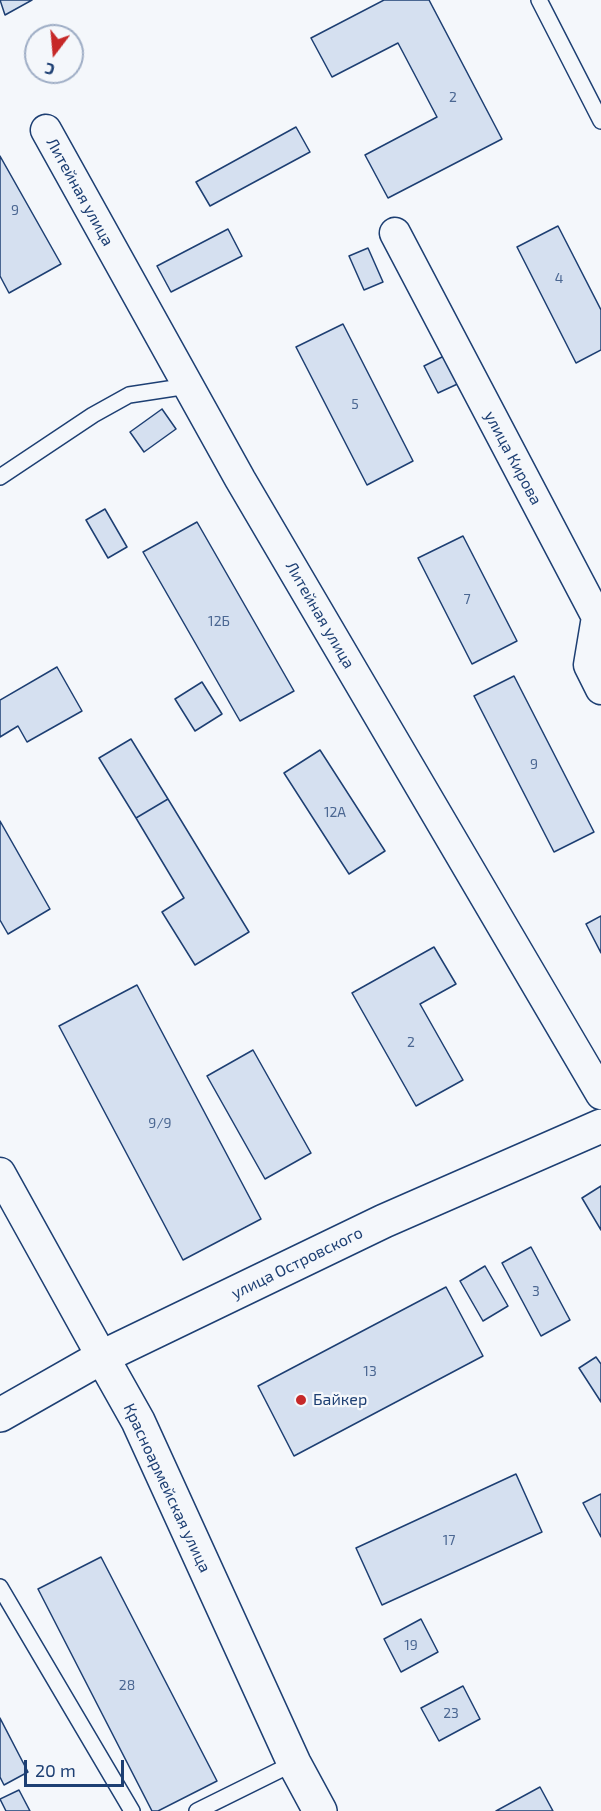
<!DOCTYPE html>
<meta charset="utf-8">
<style>
body{margin:0}
#map{position:relative;width:601px;height:1811px;overflow:hidden;background:#f4f7fb;font-family:"Exo 2",sans-serif}
canvas{display:block}
.north{position:absolute;left:24px;top:24px;width:60px;height:60px;box-sizing:border-box;background:#f4f7fb;border:2px solid #9eadc5;border-radius:50%;rotate:196deg;font-size:16px;font-weight:700;line-height:24px;text-align:center;color:#1d3f73}
.north::after{content:'';display:block;margin:auto;width:21px;height:27px;background:#c62828;clip-path:polygon(50% 0,100% 100%,50% 72%,0 100%)}
.scale{position:absolute;left:24px;top:1760px;width:100px;height:27px;box-sizing:border-box;border:3px solid #1d3f73;border-top:0;padding-left:8px;font-size:18px;line-height:21px;white-space:nowrap;color:#1d3f73;-webkit-text-stroke:4px #f4f7fb;paint-order:stroke}
</style>
<div id="map">
<canvas width="601" height="1811"></canvas>
<div class="north">С</div>
<div class="scale">20 m</div>
</div>
<script>
const g = document.querySelector('canvas').getContext('2d');
g.lineJoin = 'round';
function fill(path, color) {
  g.fillStyle = color;
  g.fill(path, 'evenodd');
}
function toPath(rows) {
  const path = new Path2D();
  for (const r of rows) {
    path.moveTo(r[0], r[1]);
    for (let i = 2; i < r.length; i += 2) path.lineTo(r[i], r[i + 1]);
  }
  return path;
}
function strokePath(path, color, width, dash) {
  g.strokeStyle = color;
  g.lineWidth = width;
  g.lineCap = dash ? 'butt' : 'round';
  g.setLineDash(dash || []);
  g.stroke(path);
}
function write(font, color, halo, rows, align = 'center') {
  g.font = font + ' "Exo 2",sans-serif';
  g.lineWidth = 4.5;
  g.setLineDash([]);
  g.textBaseline = 'middle';
  g.strokeStyle = halo;
  g.fillStyle = color;
  for (const [text, x, y, turn = 0] of rows) {
    g.save();
    g.translate(x, y);
    g.rotate((+turn || 0) * Math.PI / 180);
    g.textAlign = isNaN(turn) ? turn : align;
    if (halo) g.strokeText(text, 0, 0);
    g.fillText(text, 0, 0);
    g.restore();
  }
}
const building = toPath([
 [0,0,32,0,5,15,0,0],
 [384,0,429,0,502,139,388,198,365,155,437,117,398,43,332,77,311,38,384,0],
 [296,127,310,152,210,206,196,182,296,127],
 [0,156,61,264,9,293,0,276,0,156],
 [558,226,601,310,601,350,576,363,517,247,558,226],
 [228,229,242,256,171,292,157,266,228,229],
 [368,248,383,282,364,290,349,256,368,248],
 [343,324,413,461,367,485,296,347,343,324],
 [450,353,464,381,438,393,424,366,450,353],
 [162,409,176,429,144,452,130,432,162,409],
 [105,509,127,547,108,558,86,520,105,509],
 [197,522,294,691,240,721,143,552,197,522],
 [463,536,517,641,472,664,418,558,463,536],
 [57,667,82,711,27,742,18,726,0,737,0,700,57,667],
 [514,676,594,832,554,852,474,696,514,676],
 [202,682,222,714,195,731,175,699,202,682],
 [131,739,168,799,136,818,99,758,131,739],
 [320,750,385,851,349,874,284,773,320,750],
 [168,799,249,932,195,965,162,912,184,898,136,818,168,799],
 [0,821,50,909,8,934,0,920,0,821],
 [601,916,601,953,586,924,601,916],
 [434,947,456,984,420,1004,463,1080,416,1106,352,993,434,947],
 [137,985,261,1219,183,1260,59,1026,137,985],
 [253,1050,311,1153,265,1179,207,1076,253,1050],
 [601,1186,601,1230,582,1198,601,1186],
 [531,1247,570,1320,541,1336,502,1263,531,1247],
 [485,1266,508,1306,483,1321,460,1281,485,1266],
 [446,1287,483,1356,294,1456,258,1386,446,1287],
 [596,1357,601,1364,601,1402,579,1368,596,1357],
 [516,1474,542,1532,382,1605,356,1548,516,1474],
 [601,1494,601,1537,583,1503,601,1494],
 [101,1557,217,1781,158,1811,152,1811,38,1589,101,1557],
 [421,1619,438,1652,401,1672,384,1639,421,1619],
 [463,1686,480,1719,439,1741,421,1708,463,1686],
 [0,1718,28,1772,4,1785,0,1777,0,1718],
 [540,1787,553,1811,496,1811,540,1787],
 [19,1790,30,1811,6,1811,0,1799,19,1790]
]);
fill(building, '#d5e0f0');
strokePath(building, '#1d3f73', 1.5);
const service = toPath([
 [539,0,601,121],
 [0,477,93,415,129,395,188,386],
 [0,1587,132,1811],
 [197,1811,294,1763]
]);
const minor = toPath([
 [46,130,240,479,601,1094],
 [395,233,597,617,589,665,601,689],
 [0,1173,102,1357]
]);
const tertiary = toPath([
 [102,1357,138,1421,294,1763,320,1811],
 [0,1415,102,1357,384,1221,601,1126]
]);
strokePath(service, '#1d3f73', 18);
strokePath(minor, '#1d3f73', 33);
strokePath(tertiary, '#1d3f73', 36);
strokePath(service, '#f4f7fb', 15);
strokePath(minor, '#f4f7fb', 30);
strokePath(tertiary, '#f4f7fb', 33);
for (const [x, y, r, color] of [
 [301,1400,6,"#c62828"]
]) {
  const dot = new Path2D();
  dot.arc(x, y, r, 0, 2 * Math.PI);
  g.fillStyle = color;
  g.fill(dot);
  strokePath(dot, '#f4f7fb', 2);
}
write('14px', '#4b6792', null, [
 ["2",453,97],
 ["9",15,210],
 ["4",559,278],
 ["5",355,404],
 ["7",467,599],
 ["12Б",219,621],
 ["9",534,764],
 ["12А",335,812],
 ["2",411,1042],
 ["9/9",160,1123],
 ["3",536,1291],
 ["13",370,1371],
 ["17",449,1540],
 ["19",411,1645],
 ["28",127,1685],
 ["23",451,1713]
]);
write('16px', '#1d3f73', '#f4f7fb', [
 ["Литейная улица",80,192,61],
 ["улица Кирова",513,458,62],
 ["Литейная улица",320,615,60],
 ["улица Островского",297,1263,-26],
 ["Красноармейская улица",167,1488,65]
]);
write('16px', '#1d3f73', '#f4f7fb', [
 ["Байкер",313,1400]
], 'left');
</script>
